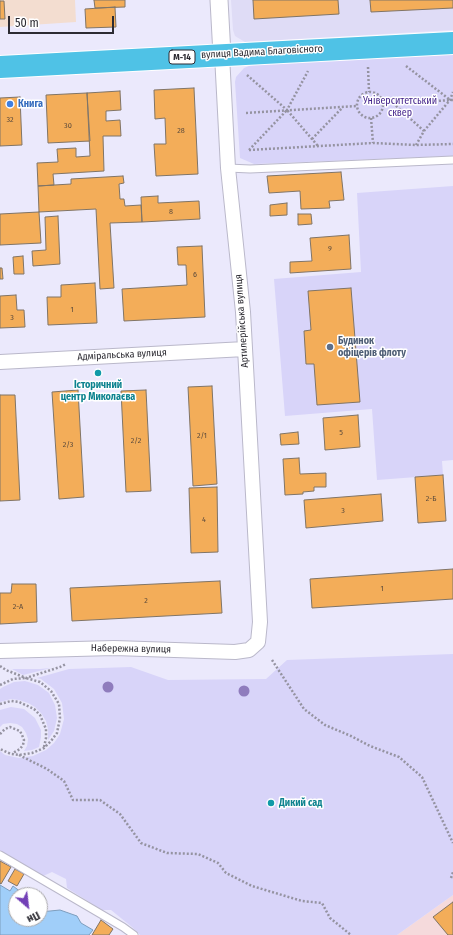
<!DOCTYPE html>
<meta charset="utf-8">
<style>
body{margin:0}
#map{position:relative;width:453px;height:935px;overflow:hidden;background:#ebe9fc;font-family:"Fira Sans Condensed",sans-serif}
canvas{display:block}
.north{position:absolute;left:8px;top:887px;width:40px;height:40px;box-sizing:border-box;background:#fff;border:1px solid #abaaad;border-radius:50%;rotate:152deg;font-size:11px;font-weight:700;line-height:16px;text-align:center;color:#2c2b32}
.north::after{content:'';display:block;margin:auto;width:14px;height:18px;background:#7340b7;clip-path:polygon(50% 0,100% 100%,50% 72%,0 100%)}
.scale{position:absolute;left:8px;top:16px;width:106px;height:18px;box-sizing:border-box;border:2px solid #2c2b32;border-top:0;padding-left:5px;font-size:12px;line-height:14px;white-space:nowrap;color:#2c2b32;-webkit-text-stroke:3px #fff;paint-order:stroke}
</style>
<div id="map">
<canvas width="453" height="935"></canvas>
<div class="north">Пн</div>
<div class="scale">50 m</div>
</div>
<script>
const g = document.querySelector('canvas').getContext('2d');
g.lineJoin = 'round';
function fill(path, color) {
  g.fillStyle = color;
  g.fill(path, 'evenodd');
}
function toPath(rows) {
  const path = new Path2D();
  for (const r of rows) {
    if (r.length === 3) {
      path.moveTo(r[0] + r[2], r[1]);
      path.arc(r[0], r[1], r[2], 0, 2 * Math.PI);
      continue;
    }
    path.moveTo(r[0], r[1]);
    for (let i = 2; i < r.length; i += 2) path.lineTo(r[i], r[i + 1]);
  }
  return path;
}
function strokePath(path, color, width, dash) {
  g.strokeStyle = color;
  g.lineWidth = width;
  g.lineCap = dash ? 'butt' : 'round';
  g.setLineDash(dash || []);
  g.stroke(path);
}
function write(font, color, halo, rows, align = 'center') {
  g.font = font + ' "Fira Sans Condensed",sans-serif';
  g.lineWidth = 3;
  g.setLineDash([]);
  g.textBaseline = 'middle';
  g.strokeStyle = halo;
  g.fillStyle = color;
  for (const [text, x, y, turn = 0] of rows) {
    g.save();
    g.translate(x, y);
    g.rotate((+turn || 0) * Math.PI / 180);
    g.textAlign = isNaN(turn) ? turn : align;
    if (halo) g.strokeText(text, 0, 0);
    g.fillText(text, 0, 0);
    g.restore();
  }
}
fill(toPath([
 [231,0,453,0,453,30,245,42,235,36,233,30]
]), '#dfdcf6');
fill(toPath([
 [453,895,453,935,397,935]
]), '#f5dadc');
fill(toPath([
 [0,0,75,0,76,22,0,27]
]), '#f3ddd0');
fill(toPath([
 [453,53,453,156,254,164,240,158,235,82,236,77,244,68,254,64],
 [453,186,453,460,442,461,443,475,377,480,372,409,285,416,274,279,361,272,357,193],
 [453,654,453,895,397,935,140,935,132,927,111,910,102,910,67,888,66,879,52,872,41,877,0,852,0,751,5,755,19,758,33,756,46,750,54,743,60,734,64,719,62,703,54,689,41,679,37,678,69,669,131,667,168,680,266,679,287,660],
 [51,668,23,675,12,669,40,669],
 [25,681,38,685,49,693,55,705,57,718,54,731,48,740,48,729,46,721,41,713,35,707,28,703,19,700,11,699,0,702,0,689,3,687,14,682],
 [11,707,24,709,35,718,41,730,41,737,39,747,32,750,24,751,27,746,28,739,26,733,22,727,17,724,10,723,3,724,0,727,0,710]
]), '#d8d4f9');
const water = toPath([
 [0,885,10,891,13,886,25,895,16,895,16,919,40,919,40,912,60,910,77,916,81,923,93,930,89,935,0,935,0,885]
]);
fill(water, '#a0cef9');
strokePath(water, '#7d9dbd', 1);
const building = toPath([
 [94,0,125,0,125,7,95,8,94,0],
 [253,0,338,0,339,14,254,19,253,0],
 [370,0,453,0,453,8,371,12,370,0],
 [0,1,4,1,5,19,0,19,0,1],
 [115,7,116,27,86,28,85,9,115,7],
 [194,88,198,174,156,176,154,144,166,144,165,118,155,119,154,90,194,88],
 [120,91,121,110,106,111,106,121,120,120,121,136,103,136,104,171,53,174,54,185,38,186,37,163,58,162,57,149,76,148,76,157,90,156,87,93,120,91],
 [87,93,90,141,48,143,46,95,87,93],
 [20,97,22,145,0,146,0,98,20,97],
 [341,172,344,200,329,201,330,208,301,209,300,191,269,193,267,176,341,172],
 [123,176,124,183,119,184,120,199,124,199,125,206,141,205,142,222,110,223,114,288,100,289,96,209,39,212,38,186,71,184,71,179,123,176],
 [158,196,158,203,199,201,200,219,142,222,141,197,158,196],
 [287,203,287,215,270,216,270,205,287,203],
 [39,212,41,243,0,245,0,214,39,212],
 [298,214,311,214,312,224,298,225,298,214],
 [58,216,60,264,33,266,32,251,46,250,45,217,58,216],
 [349,235,351,269,290,273,290,262,312,261,310,238,349,235],
 [202,246,205,317,124,321,122,289,187,285,186,265,178,265,177,247,202,246],
 [23,256,24,274,14,274,13,257,23,256],
 [0,268,2,268,3,279,0,279,0,268],
 [95,283,97,323,48,325,47,297,61,297,61,285,95,283],
 [351,288,360,402,317,405,314,364,306,364,304,331,311,330,308,291,351,288],
 [16,295,17,310,24,310,25,327,0,328,0,296,16,295],
 [212,386,217,484,193,486,188,387,212,386],
 [78,390,84,497,59,499,52,392,78,390],
 [146,390,151,491,126,492,121,391,146,390],
 [0,395,15,395,20,500,0,501,0,395],
 [358,415,360,447,325,450,323,418,358,415],
 [298,432,299,444,281,445,280,434,298,432],
 [299,458,300,474,326,473,326,487,314,487,314,491,303,492,303,494,285,495,283,459,299,458],
 [443,475,446,521,418,523,415,477,443,475],
 [217,487,218,552,191,553,189,488,217,487],
 [381,494,383,521,306,528,304,500,381,494],
 [453,569,453,599,312,608,310,579,453,569],
 [220,581,222,613,72,621,70,588,220,581],
 [12,584,36,584,37,622,0,624,0,593,11,593,12,584],
 [0,861,11,867,1,884,0,883,0,861],
 [15,869,24,874,17,886,8,881,15,869],
 [453,902,453,935,448,935,433,917,453,902],
 [101,920,113,929,109,935,92,935,101,920]
]);
fill(building, '#f3ad59');
strokePath(building, '#807466', 1);
const service = toPath([
 [228,168,250,169,453,160],
 [0,855,123,927,134,935]
]);
const minor = toPath([
 [0,362,245,349],
 [0,651,114,648,235,652,249,650,258,642,260,622,243,312,228,168,222,55]
]);
const tertiary = toPath([
 [219,0,222,55]
]);
const trunk = toPath([
 [0,67,453,43]
]);
strokePath(service, '#bab8ca', 9);
strokePath(minor, '#bab8ca', 16);
strokePath(tertiary, '#bab8ca', 19);
strokePath(trunk, '#fff', 24);
strokePath(toPath([
 [406,66,449,99],
 [368,67,369,92],
 [247,75,287,110,308,71],
 [370,105,13],
 [393,103,424,131],
 [383,104,453,100],
 [246,113,357,106],
 [371,118,373,143],
 [312,139,343,107],
 [416,145,424,131,450,100,453,92],
 [249,150,373,143,416,145,453,144],
 [249,150,287,110,318,146],
 [272,660,304,709,325,725,351,736,370,746,399,757,422,777,453,843],
 [0,666,6,670,26,678,60,667,66,664],
 [0,685,13,679,26,678,40,682,51,691,59,704,60,718,57,733,51,741,44,748,32,753,19,755,11,754,0,749],
 [0,704,11,701,19,702,34,709,40,715,46,729,46,738,44,747],
 [0,734,5,729,10,727,20,731,22,735,24,740,23,745,20,749,13,753],
 [19,755,47,769,64,781,73,800,100,800,120,814,141,843,167,853,198,854,218,863,226,873,252,886,302,901,322,903,330,918,351,935],
 [451,878,453,872]
]), '#9593a1', 2.5, [2, 2]);
strokePath(service, '#fff', 7);
strokePath(minor, '#fff', 14);
strokePath(tertiary, '#fff', 17);
strokePath(trunk, '#4fc2e6', 22);
g.fillStyle = '#8f7cbd';
for (const [x, y] of [
 [108,687],
 [244,691]
]) {
  g.beginPath();
  g.arc(x, y, 5.5, 0, 2 * Math.PI);
  g.fill();
}
for (const [x, y, r, color] of [
 [10,104,4,"#3f7fe0"],
 [330,347,4,"#5c6f8a"],
 [98,373,4,"#0f9aa8"],
 [271,803,4,"#0f9aa8"]
]) {
  const dot = new Path2D();
  dot.arc(x, y, r, 0, 2 * Math.PI);
  g.fillStyle = color;
  g.fill(dot);
  strokePath(dot, '#fff', 1.5);
}
write('8px', '#5e4c3c', null, [
 ["32",10,120],
 ["30",68,126],
 ["28",181,131],
 ["8",171,212],
 ["9",330,249],
 ["6",195,275],
 ["1",72,310],
 ["3",12,318],
 ["5",341,433],
 ["2/1",202,436],
 ["2/2",136,441],
 ["2/3",68,445],
 ["2-Б",431,499],
 ["3",343,511],
 ["4",204,520],
 ["1",382,589],
 ["2",146,601],
 ["2-А",18,607]
]);
for (const [x, y, w] of [
 [182,57,26]
]) {
  const box = new Path2D();
  box.roundRect(x - w / 2, y - 7, w, 14, 3);
  g.fillStyle = '#fff';
  g.fill(box);
  strokePath(box, '#2c2b32', 1);
}
write('bold 9px', '#2c2b32', null, [
 ["М-14",182,57]
]);
write('10px', '#2c2b32', '#fff', [
 ["вулиця Вадима Благовісного",262,52,-3],
 ["Артилерійська вулиця",242,321,-94],
 ["Адміральська вулиця",122,355,-3],
 ["Набережна вулиця",131,649,1]
]);
write('10px', '#43238a', '#fff', [
 ["Університетський",400,101],
 ["сквер",400,113]
]);
write('bold 10px', '#366cbe', '#fff', [
 ["Книга",18,104]
], 'left');
write('bold 10px', '#4e5e75', '#fff', [
 ["Будинок",338,341],
 ["офіцерів флоту",338,353]
], 'left');
write('bold 10px', '#0d838f', '#fff', [
 ["Історичний",98,385],
 ["центр Миколаєва",98,397],
 ["Дикий сад",279,803,"left"]
]);
</script>
